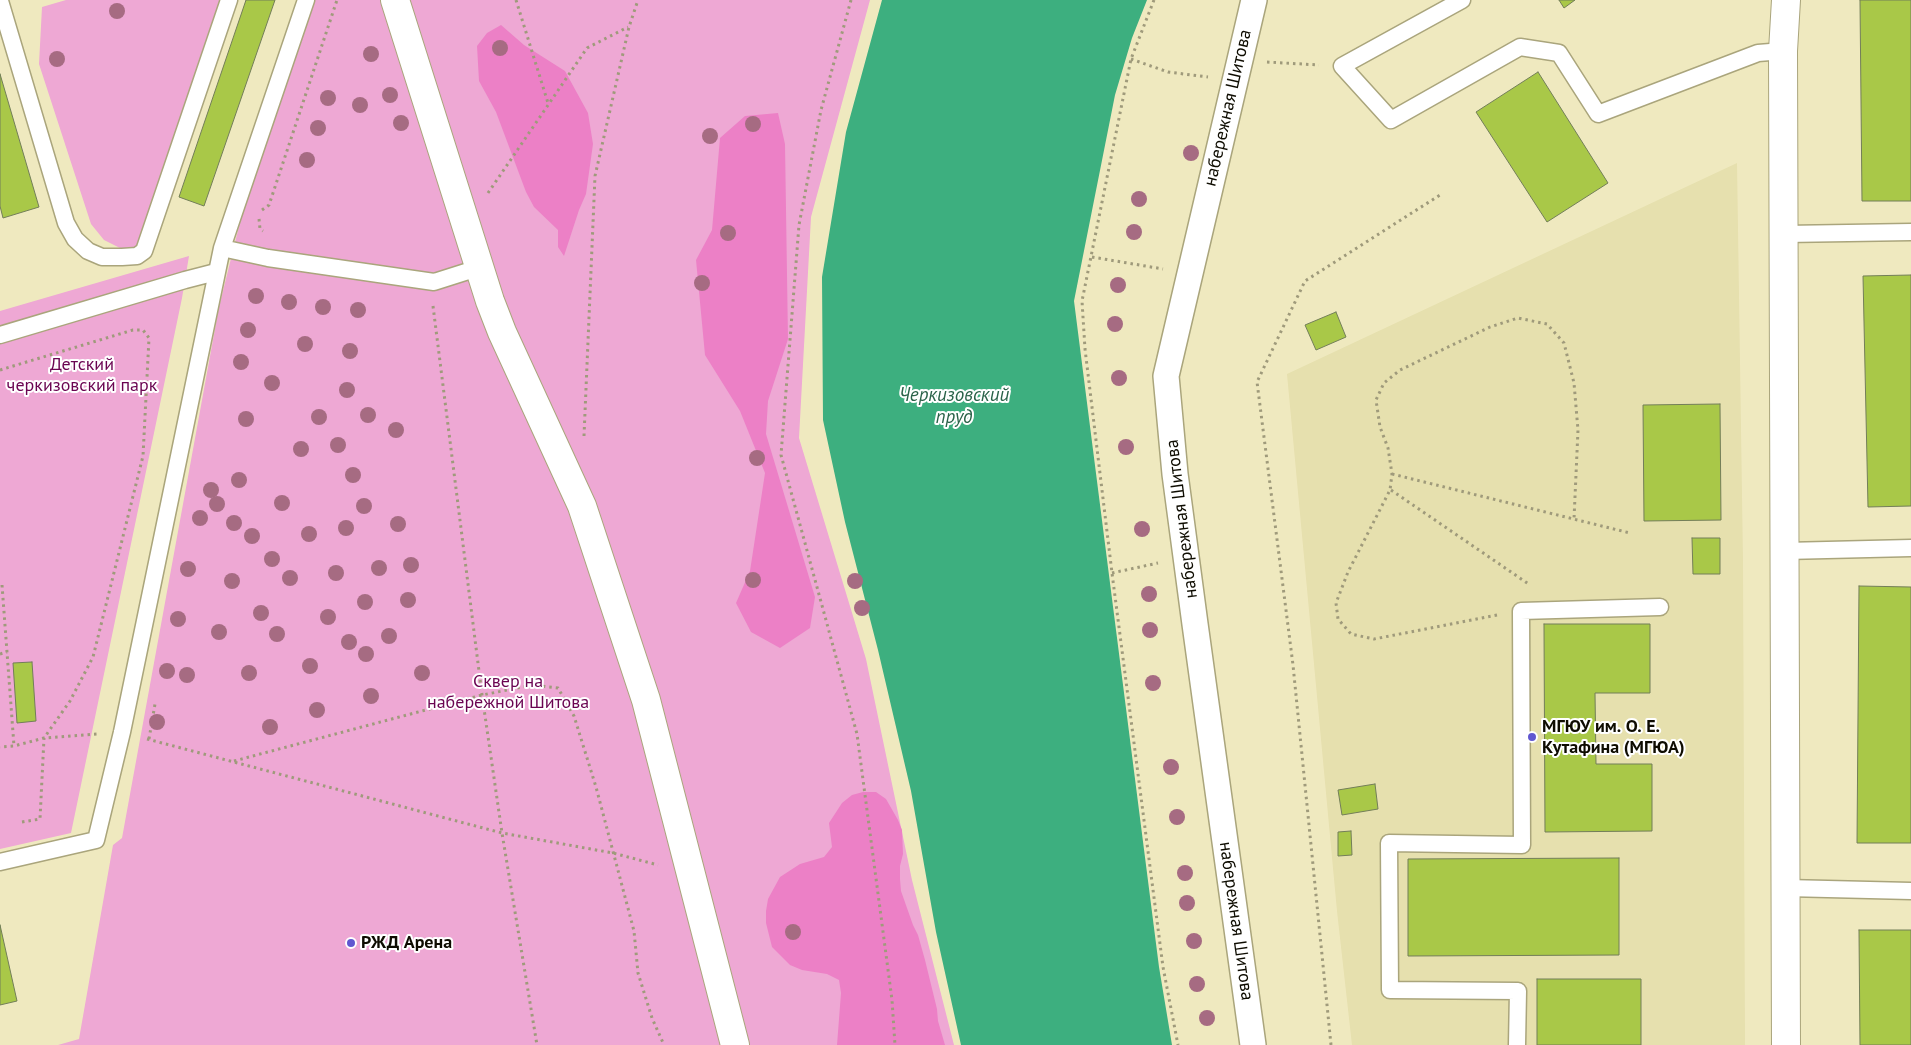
<!DOCTYPE html>
<meta charset="utf-8">
<style>
body{margin:0}
canvas{display:block;background:#efe9bf}
</style>
<canvas width="1911" height="1045"></canvas>
<script>
const g = document.querySelector('canvas').getContext('2d');
g.lineJoin = 'round';
function fill(path, color) {
  g.fillStyle = color;
  g.fill(path, 'evenodd');
}
function toPath(rows) {
  const path = new Path2D();
  for (const r of rows) {
    path.moveTo(r[0], r[1]);
    for (let i = 2; i < r.length; i += 2) path.lineTo(r[i], r[i + 1]);
  }
  return path;
}
function strokePath(path, color, width, dash) {
  g.strokeStyle = color;
  g.lineWidth = width;
  g.lineCap = dash ? 'butt' : 'round';
  g.setLineDash(dash || []);
  g.stroke(path);
}
function write(font, color, halo, rows, align = 'center') {
  g.font = font + ' "PT Sans",sans-serif';
  g.lineWidth = 4;
  g.setLineDash([]);
  g.textBaseline = 'middle';
  g.strokeStyle = halo;
  g.fillStyle = color;
  for (const [text, x, y, turn = 0] of rows) {
    g.save();
    g.translate(x, y);
    g.rotate((+turn || 0) * Math.PI / 180);
    g.textAlign = isNaN(turn) ? turn : align;
    if (halo) g.strokeText(text, 0, 0);
    g.fillText(text, 0, 0);
    g.restore();
  }
}
fill(toPath([
 [1737,163,1743,562,1745,1045,1352,1045,1337,911,1287,374]
]), '#e6e0ae');
fill(toPath([
 [66,0,224,0,136,252,126,251,104,240,91,224,39,64,42,7],
 [314,0,870,0,811,217,799,438,866,659,912,880,954,1045,58,1045,79,1039,113,845,122,838,219,307,245,202],
 [189,256,182,298,71,833,0,849,0,311]
]), '#eea8d4');
fill(toPath([
 [501,25,524,45,565,71,588,113,593,144,586,194,579,210,564,256,558,247,558,230,534,207,526,192,496,112,479,81,477,46,487,33],
 [778,113,785,144,788,339,768,401,766,434,815,597,810,628,780,648,751,632,736,603,750,571,765,473,740,411,705,355,696,260,712,230,720,138,745,116],
 [863,792,876,792,886,799,898,820,902,830,903,854,900,866,900,879,901,891,913,925,918,935,925,960,937,1009,938,1021,945,1045,837,1045,841,993,839,980,827,974,802,970,790,965,772,947,766,923,766,911,768,899,780,877,800,864,824,857,832,847,829,823,842,803,852,795]
]), '#ec80c6');
fill(toPath([
 [882,0,1147,0,1132,38,1115,95,1074,301,1159,967,1172,1045,961,1045,936,932,911,791,878,650,845,522,823,420,822,277,846,132]
]), '#3daf7f');
const building = toPath([
 [246,0,275,0,204,206,179,197,246,0],
 [1559,0,1575,0,1564,8,1559,0],
 [1860,0,1911,0,1911,201,1862,201,1860,0],
 [1538,72,1608,183,1547,222,1476,112,1538,72],
 [0,74,39,207,3,218,0,206,0,74],
 [1911,275,1911,506,1868,507,1863,276,1911,275],
 [1336,312,1346,337,1316,350,1305,325,1336,312],
 [1720,404,1721,520,1644,521,1643,405,1720,404],
 [1692,538,1720,538,1720,574,1693,574,1692,538],
 [1859,586,1911,587,1911,843,1857,843,1859,586],
 [1544,624,1650,624,1650,693,1595,693,1596,764,1652,764,1652,831,1545,832,1544,624],
 [32,662,36,721,17,723,13,663,32,662],
 [1375,784,1378,809,1342,815,1338,790,1375,784],
 [1351,831,1352,855,1338,856,1338,832,1351,831],
 [1619,858,1619,955,1408,956,1408,859,1619,858],
 [0,925,17,1001,0,1005,0,925],
 [1859,930,1911,930,1911,1045,1860,1045,1859,930],
 [1537,979,1641,979,1641,1045,1537,1045,1537,979]
]);
fill(building, '#a9c848');
strokePath(building, '#737e59', 1);
const service = toPath([
 [1462,0,1342,66,1391,120,1520,47,1559,53,1598,114,1758,53,1783,51],
 [0,1,66,223,75,239,88,251,102,257,122,257,137,256,144,251,229,0],
 [1785,234,1911,232],
 [222,248,268,258,434,282,478,268],
 [0,335,185,280,216,272],
 [1785,551,1911,548],
 [0,862,96,840,122,732,222,248,306,0],
 [1786,888,1911,891],
 [1517,1045,1518,991,1390,990,1389,843,1522,845,1521,611,1660,607]
]);
const pedestrian = toPath([
 [1253,1045,1195,624,1175,474,1166,376,1254,0]
]);
const minor = toPath([
 [395,0,490,301,502,332,582,506,646,700,735,1045],
 [1786,1045,1783,51,1786,0]
]);
strokePath(service, '#aaa57c', 19);
strokePath(pedestrian, '#aaa57c', 28);
strokePath(minor, '#aaa57c', 30);
strokePath(toPath([
 [516,0,548,103],
 [851,0,821,110,799,225,781,455,857,734,892,1000,895,1045],
 [1154,0,1131,59,1082,301,1085,349,1112,573,1163,967,1178,1045],
 [1131,59,1168,72,1208,77],
 [1267,62,1319,65],
 [488,193,587,48,628,27],
 [262,210,269,205,337,0],
 [259,219,260,229,263,231],
 [1092,257,1163,269],
 [433,306,482,695,502,833,537,1045],
 [0,370,133,330,143,330,149,338,143,456,93,657,70,701,44,738,14,746,0,747],
 [584,436,595,176,629,27,638,0],
 [1392,474,1630,533],
 [1391,490,1530,585],
 [1112,573,1158,563],
 [2,585,14,746],
 [1497,615,1374,639,1351,634,1338,619,1336,603,1348,572,1390,490,1392,474,1388,448,1380,427,1376,400,1384,383,1400,370,1490,327,1518,318,1547,324,1564,343,1574,383,1578,430,1574,519],
 [0,654,7,652],
 [147,739,502,833,613,853,658,865],
 [149,739,155,704],
 [234,761,482,695,533,685,558,688,574,716,596,787,634,931,638,973,652,1018,664,1045],
 [22,822,40,819,44,738,97,734],
 [1331,1045,1293,665,1257,382,1305,281,1440,195]
]), '#9f9a7b', 3, [2.5, 4]);
strokePath(service, '#fff', 16);
strokePath(pedestrian, '#fff', 25);
strokePath(minor, '#fff', 28);
g.fillStyle = '#a66b82';
for (const [x, y] of [
 [117,11],
 [500,48],
 [371,54],
 [57,59],
 [390,95],
 [328,98],
 [360,105],
 [401,123],
 [753,124],
 [318,128],
 [710,136],
 [1191,153],
 [307,160],
 [1139,199],
 [1134,232],
 [728,233],
 [702,283],
 [1118,285],
 [256,296],
 [289,302],
 [323,307],
 [358,310],
 [1115,324],
 [248,330],
 [305,344],
 [350,351],
 [241,362],
 [1119,378],
 [272,383],
 [347,390],
 [368,415],
 [319,417],
 [246,419],
 [396,430],
 [338,445],
 [1126,447],
 [301,449],
 [757,458],
 [353,475],
 [239,480],
 [211,490],
 [282,503],
 [217,504],
 [364,506],
 [200,518],
 [234,523],
 [398,524],
 [346,528],
 [1142,529],
 [309,534],
 [252,536],
 [272,559],
 [411,565],
 [379,568],
 [188,569],
 [336,573],
 [290,578],
 [753,580],
 [232,581],
 [855,581],
 [1149,594],
 [408,600],
 [365,602],
 [862,608],
 [261,613],
 [328,617],
 [178,619],
 [1150,630],
 [219,632],
 [277,634],
 [389,636],
 [349,642],
 [366,654],
 [310,666],
 [167,671],
 [249,673],
 [422,673],
 [187,675],
 [1153,683],
 [371,696],
 [317,710],
 [157,722],
 [270,727],
 [1171,767],
 [1177,817],
 [1185,873],
 [1187,903],
 [793,932],
 [1194,941],
 [1197,984],
 [1207,1018]
]) {
  g.beginPath();
  g.arc(x, y, 8, 0, 2 * Math.PI);
  g.fill();
}
for (const [x, y, r, color] of [
 [1532,737,5,"#6057d0"],
 [351,943,5,"#6057d0"]
]) {
  const dot = new Path2D();
  dot.arc(x, y, r, 0, 2 * Math.PI);
  g.fillStyle = color;
  g.fill(dot);
  strokePath(dot, '#fff', 2);
}
write('18px', '#0e0c01', '#fff', [
 ["набережная Шитова",1228,108,-77],
 ["набережная Шитова",1182,519,-97],
 ["набережная Шитова",1236,921,82]
]);
write('18px', '#6a0451', '#fff', [
 ["Детский",82,365],
 ["черкизовский парк",82,386],
 ["Сквер на",508,682],
 ["набережной Шитова",508,703]
]);
write('bold 18px', '#0e0c01', '#fff', [
 ["МГЮУ им. О. Е.",1542,727],
 ["Кутафина (МГЮА)",1542,748],
 ["РЖД Арена",361,943]
], 'left');
write('italic 19px', '#2a6349', '#fff', [
 ["Черкизовский",954,396],
 ["пруд",954,418]
]);
</script>
